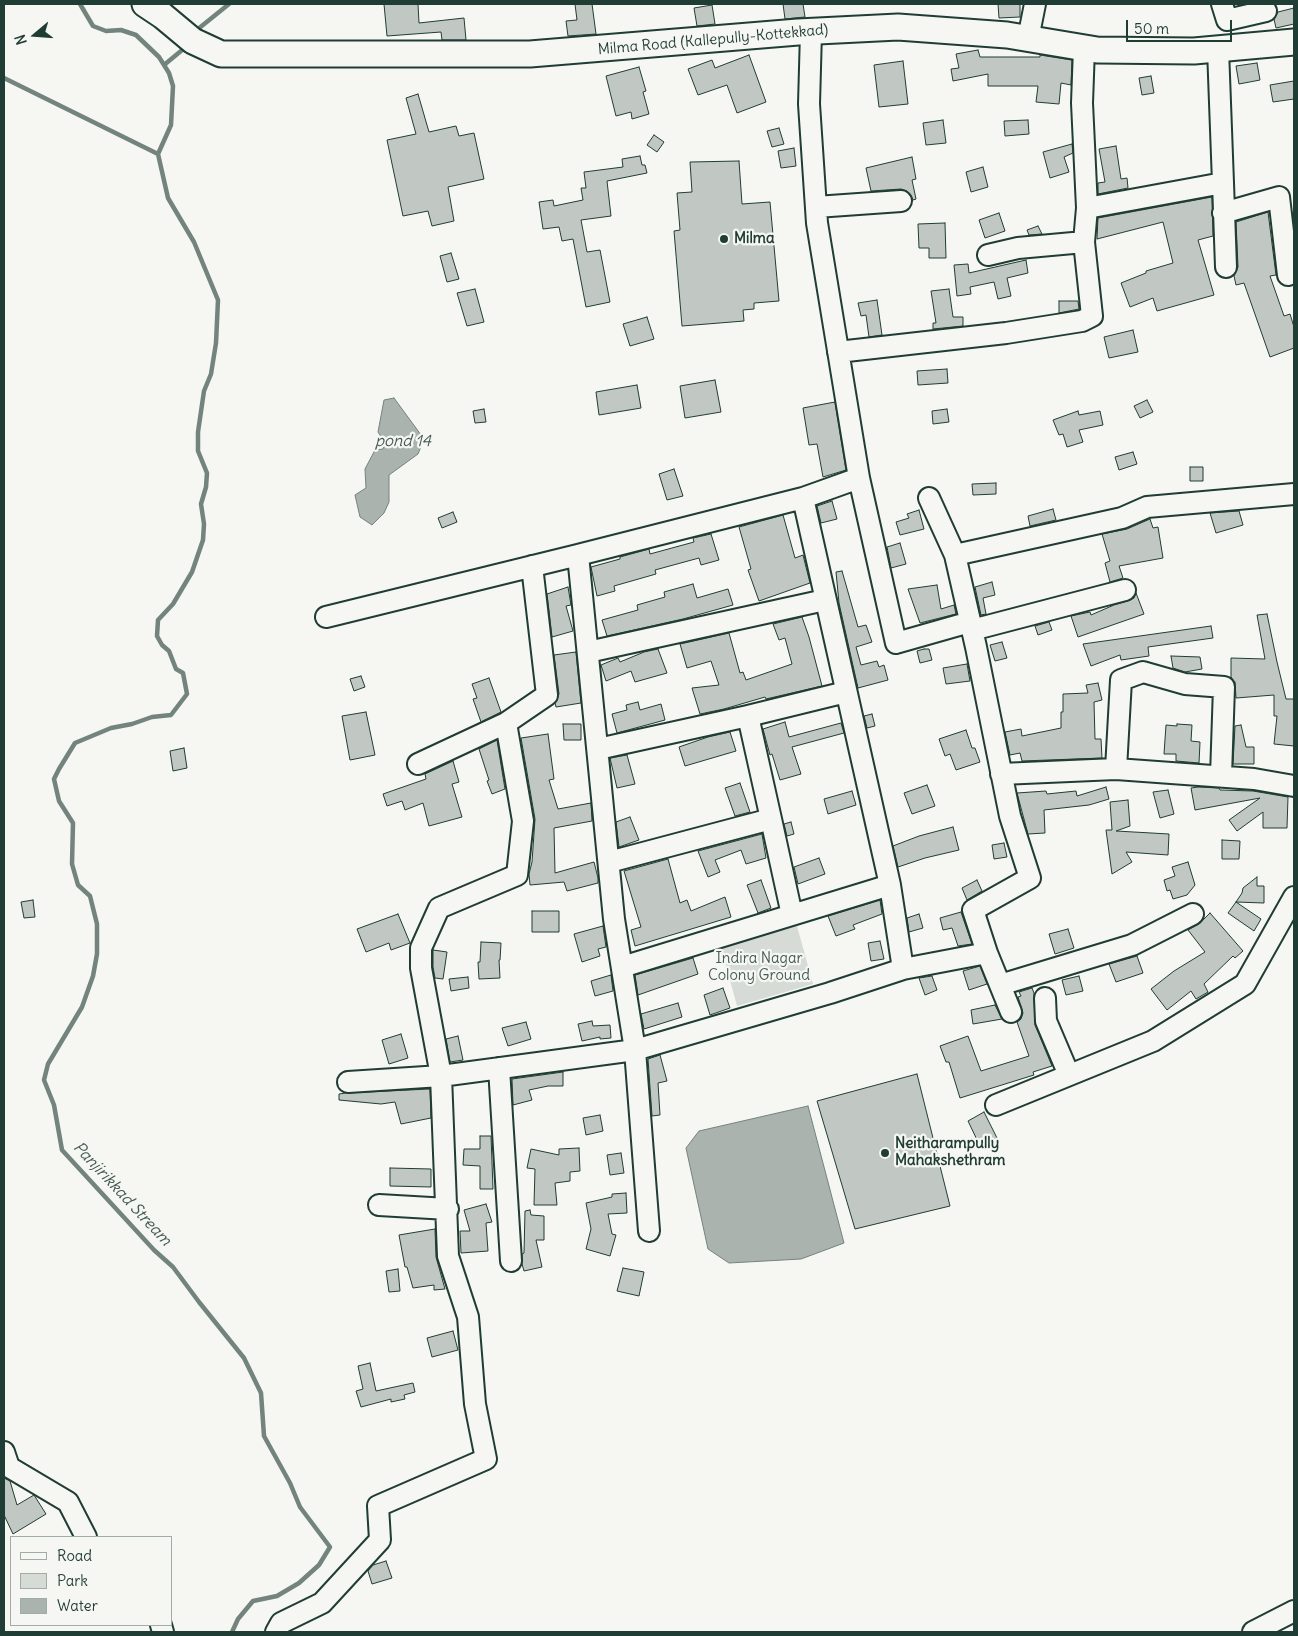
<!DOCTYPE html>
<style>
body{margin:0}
#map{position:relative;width:1298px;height:1636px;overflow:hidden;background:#f6f6f2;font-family:Delius,sans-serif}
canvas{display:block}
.frame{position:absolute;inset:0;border:5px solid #1f3d34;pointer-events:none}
.legend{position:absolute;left:10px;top:1536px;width:162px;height:90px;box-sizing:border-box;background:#f6f6f2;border:1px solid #a0aca6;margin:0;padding:6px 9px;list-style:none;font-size:15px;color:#1f3d34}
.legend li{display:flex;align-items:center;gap:10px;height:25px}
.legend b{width:25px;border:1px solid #a0aca6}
.north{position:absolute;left:10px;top:10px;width:50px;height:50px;-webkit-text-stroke:4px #f6f6f2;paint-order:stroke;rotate:252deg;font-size:14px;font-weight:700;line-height:20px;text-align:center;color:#1f3d34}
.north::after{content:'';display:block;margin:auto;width:18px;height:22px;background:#1f3d34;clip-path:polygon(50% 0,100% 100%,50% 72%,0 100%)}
.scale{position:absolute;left:1126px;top:20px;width:106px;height:22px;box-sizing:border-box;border:2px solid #1f3d34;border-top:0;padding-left:6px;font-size:15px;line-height:18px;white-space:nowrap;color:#1f3d34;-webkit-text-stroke:4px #f6f6f2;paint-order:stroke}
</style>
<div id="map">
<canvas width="1298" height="1636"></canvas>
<div class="frame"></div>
<ul class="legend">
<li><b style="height:6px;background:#f6f6f2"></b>Road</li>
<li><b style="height:14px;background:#d6dbd6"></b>Park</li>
<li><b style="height:14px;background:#aab3ae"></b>Water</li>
</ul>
<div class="north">N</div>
<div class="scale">50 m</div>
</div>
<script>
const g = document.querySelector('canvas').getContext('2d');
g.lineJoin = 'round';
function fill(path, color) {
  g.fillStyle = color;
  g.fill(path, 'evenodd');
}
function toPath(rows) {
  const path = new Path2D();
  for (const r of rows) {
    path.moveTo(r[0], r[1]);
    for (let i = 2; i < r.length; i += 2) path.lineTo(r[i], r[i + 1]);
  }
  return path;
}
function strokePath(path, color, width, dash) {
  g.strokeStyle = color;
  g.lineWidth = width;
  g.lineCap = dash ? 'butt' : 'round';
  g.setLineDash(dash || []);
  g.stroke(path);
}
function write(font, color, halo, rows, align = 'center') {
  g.font = font + ' Delius,sans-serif';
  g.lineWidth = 4.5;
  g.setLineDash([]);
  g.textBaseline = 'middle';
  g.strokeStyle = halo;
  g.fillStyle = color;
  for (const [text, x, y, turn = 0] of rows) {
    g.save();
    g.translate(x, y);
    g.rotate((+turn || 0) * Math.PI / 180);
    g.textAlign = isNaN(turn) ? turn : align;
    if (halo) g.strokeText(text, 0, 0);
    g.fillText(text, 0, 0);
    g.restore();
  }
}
fill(toPath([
 [797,926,813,984,737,1006,721,947]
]), '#d6dbd6');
const water = toPath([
 [394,398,424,439,418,454,389,475,389,502,384,513,372,525,360,517,355,495,366,488,365,469,375,450,383,449,385,443,378,432,384,400,394,398],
 [808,1106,844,1243,801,1259,729,1263,708,1249,686,1148,699,1131,808,1106]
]);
fill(water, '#aab3ae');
strokePath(water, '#72847d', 1);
strokePath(toPath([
 [80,4,93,26,106,31,121,30,136,35,159,57,169,73,173,86,171,125,158,154,168,198,194,242,218,300,216,343,211,374,204,391,198,432,198,451,207,473,206,487,201,504,204,524,203,540,192,572,173,604,158,620,157,636,162,645,169,651,176,669,183,673,187,694,171,715,152,717,132,724,111,728,75,743,59,769,54,779,59,801,73,823,72,864,78,885,90,896,97,924,97,954,93,976,82,1007,48,1064,44,1080,54,1105,62,1150,154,1250,173,1267,199,1302,244,1358,261,1393,264,1436,290,1483,300,1507,330,1547,319,1565,299,1583,277,1596,253,1601,238,1619,232,1632],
 [198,29,229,4],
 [164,65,187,46],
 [4,78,158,154]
]), '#72847d', 4.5);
const building = toPath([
 [384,4,418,4,419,23,464,18,466,40,442,40,441,32,387,36,384,4],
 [575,4,592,4,596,34,568,36,566,21,577,20,575,4],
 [783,4,803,4,805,17,785,19,783,4],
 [998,4,1020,4,1020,17,999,18,998,4],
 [712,5,715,24,697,26,694,8,712,5],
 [1294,8,1294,24,1276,28,1274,19,1278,12,1294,8],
 [978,50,980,57,1040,57,1040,55,1072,60,1071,85,1061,83,1059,104,1036,102,1038,86,988,86,988,74,953,81,951,69,959,68,956,54,978,50],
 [749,55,766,102,737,113,727,85,698,95,688,69,712,60,715,68,749,55],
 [903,61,908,104,879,107,874,65,903,61],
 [1257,63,1260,80,1239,84,1236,66,1257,63],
 [639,67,646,91,643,92,649,114,632,119,631,112,616,116,606,76,639,67],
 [1151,76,1154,93,1142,95,1139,78,1151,76],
 [1294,81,1294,99,1273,102,1270,85,1294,81],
 [418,94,429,132,456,126,459,136,474,133,484,179,448,187,454,221,432,226,428,211,403,216,387,140,416,134,406,98,418,94],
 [943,120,946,143,926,145,923,123,943,120],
 [1028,120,1029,134,1005,136,1004,121,1028,120],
 [779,128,784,144,772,147,767,131,779,128],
 [654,135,664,142,657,152,647,145,654,135],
 [1072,144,1073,153,1064,157,1069,172,1050,178,1043,152,1072,144],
 [1116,146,1121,179,1127,178,1128,188,1098,194,1098,183,1105,182,1099,149,1116,146],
 [794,148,796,166,781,168,778,151,794,148],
 [640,156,642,165,645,165,647,173,607,181,611,216,581,220,587,252,600,250,610,302,586,307,573,239,562,241,559,227,543,229,539,202,553,200,554,206,583,200,581,188,586,188,584,172,623,167,622,159,640,156],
 [912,157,916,179,912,180,916,199,913,200,911,195,907,191,901,189,871,191,866,168,912,157],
 [739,161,742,204,770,202,779,301,754,303,754,309,743,310,744,321,682,326,674,231,680,230,677,193,692,192,690,162,739,161],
 [983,167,988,187,971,192,966,172,983,167],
 [1212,197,1213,236,1198,240,1214,295,1157,311,1153,298,1130,307,1121,283,1146,273,1146,271,1173,263,1163,222,1097,239,1098,218,1212,197],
 [1268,212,1276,275,1270,276,1284,316,1290,314,1294,327,1294,348,1270,357,1244,283,1236,285,1234,276,1238,267,1236,222,1268,212],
 [999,213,1005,231,985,238,979,220,999,213],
 [945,223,946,258,929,258,929,248,919,248,918,224,945,223],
 [1038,226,1042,234,1029,235,1027,230,1038,226],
 [451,253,459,279,447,282,440,256,451,253],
 [1026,260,1028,273,1007,278,1011,296,998,299,994,282,970,287,971,294,957,296,954,265,968,264,969,273,1026,260],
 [475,289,484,322,467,326,457,293,475,289],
 [949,289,953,317,963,317,963,326,933,329,933,323,936,323,931,291,949,289],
 [877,300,882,335,869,337,866,315,861,316,858,303,877,300],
 [1059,301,1078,301,1079,309,1059,313,1059,301],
 [647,317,654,339,630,346,623,324,647,317],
 [1133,330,1138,352,1109,358,1104,337,1133,330],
 [947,369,948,383,918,385,917,371,947,369],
 [715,380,721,412,685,418,680,386,715,380],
 [637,385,641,408,599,415,596,392,637,385],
 [1147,400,1153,412,1140,418,1134,406,1147,400],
 [835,402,846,470,823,477,817,444,809,445,803,408,835,402],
 [484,409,486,422,475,423,473,411,484,409],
 [947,409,949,422,933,424,932,411,947,409],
 [1078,411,1079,415,1100,411,1103,425,1079,430,1083,442,1067,447,1063,434,1059,435,1053,420,1078,411],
 [1133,452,1137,464,1119,470,1115,457,1133,452],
 [1190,467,1203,467,1203,481,1190,481,1190,467],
 [674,469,683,496,667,500,659,474,674,469],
 [996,483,996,494,973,495,972,484,996,483],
 [832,501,837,519,821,523,817,506,832,501],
 [1053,509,1056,520,1030,526,1028,516,1053,509],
 [919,510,924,529,900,535,896,522,909,518,907,514,919,510],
 [1239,511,1243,525,1216,533,1210,513,1239,511],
 [453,512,457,522,442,528,438,518,453,512],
 [783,515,795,558,803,555,810,583,759,601,748,570,751,569,739,527,783,515],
 [1150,519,1153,528,1158,527,1163,558,1119,566,1123,578,1110,582,1105,563,1110,561,1102,534,1127,529,1150,519],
 [711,534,719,560,701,565,699,558,655,570,656,574,614,586,615,591,597,596,591,567,620,559,620,557,649,549,650,554,694,542,693,538,711,534],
 [900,543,906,564,891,568,887,547,900,543],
 [842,571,858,627,866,625,872,642,856,647,861,665,877,661,879,667,884,665,888,680,858,688,839,603,836,572,842,571],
 [992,582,995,595,983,598,986,614,981,615,975,587,992,582],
 [693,584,697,598,728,589,733,605,683,619,607,636,602,620,638,610,637,605,665,597,664,592,693,584],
 [937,585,941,609,954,605,956,614,920,623,908,589,937,585],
 [568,587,571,605,566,606,573,631,552,637,547,594,568,587],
 [1136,593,1144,614,1078,637,1071,616,1090,612,1091,615,1114,605,1128,601,1134,598,1136,593],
 [1267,614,1277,662,1286,699,1294,699,1294,746,1274,744,1277,716,1274,716,1274,695,1236,698,1235,682,1231,677,1231,658,1265,659,1257,615,1267,614],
 [802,617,809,637,822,686,766,699,765,697,724,709,700,714,692,688,719,685,711,661,687,668,680,644,729,633,740,673,743,672,746,680,792,664,785,638,779,640,773,624,802,617],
 [1049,622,1052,630,1038,635,1035,626,1049,622],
 [1211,626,1213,638,1148,647,1149,656,1121,660,1120,655,1091,666,1083,644,1211,626],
 [1002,642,1007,658,995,661,990,645,1002,642],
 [658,649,667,673,635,682,631,671,606,681,601,665,618,658,620,662,644,652,658,649],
 [924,649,929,649,932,660,920,663,917,651,924,649],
 [576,652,581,703,556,707,555,703,559,694,554,655,576,652],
 [1171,656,1200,657,1202,669,1185,672,1173,668,1171,656],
 [967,664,970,681,946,684,943,668,967,664],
 [361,676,365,687,354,691,350,679,361,676],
 [489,678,501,712,481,722,473,699,477,698,472,684,489,678],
 [1098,683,1102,700,1094,702,1095,739,1101,739,1102,758,1022,761,1020,753,1010,755,1005,732,1021,729,1022,736,1061,728,1061,712,1063,712,1063,694,1088,693,1086,685,1098,683],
 [638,702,640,710,661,704,665,720,617,733,612,714,627,710,626,705,638,702],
 [366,712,375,755,350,760,342,716,366,712],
 [872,714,875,726,867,728,864,716,872,714],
 [785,722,789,737,841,723,844,733,792,747,801,774,780,780,772,754,770,755,763,729,785,722],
 [563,724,581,724,581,740,564,740,563,724],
 [1177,724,1192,725,1191,741,1200,742,1199,763,1176,761,1176,754,1164,754,1166,725,1177,726,1177,724],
 [1241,725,1246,747,1254,747,1254,764,1233,764,1235,726,1241,725],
 [966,730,972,748,975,748,980,762,956,770,950,754,945,756,939,739,966,730],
 [730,732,736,751,685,766,679,747,708,737,730,732],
 [548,734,554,779,549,780,558,809,591,803,592,821,554,828,555,873,594,862,598,878,598,883,567,891,564,882,530,885,529,874,532,862,535,819,521,738,548,734],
 [497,740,505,789,492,794,487,781,489,780,479,749,497,740],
 [184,748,187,768,173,771,170,751,184,748],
 [627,755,635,784,617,788,610,758,627,755],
 [453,761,459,782,452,784,462,817,429,826,423,803,405,810,402,801,387,806,383,794,426,779,425,774,453,761],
 [740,783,750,812,735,816,725,788,740,783],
 [927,785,935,806,912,814,904,793,927,785],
 [1106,787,1109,799,1089,805,1044,810,1045,833,1028,834,1017,793,1046,791,1047,794,1076,791,1077,796,1106,787],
 [1198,787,1219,788,1220,790,1253,791,1288,797,1287,828,1263,828,1263,812,1237,831,1229,820,1260,798,1195,810,1191,788,1198,787],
 [1168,790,1174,814,1160,818,1153,792,1168,790],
 [852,791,856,805,828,814,824,799,852,791],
 [1128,800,1130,826,1116,831,1169,834,1168,855,1126,852,1132,862,1112,874,1106,830,1112,830,1110,802,1128,800],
 [630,817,639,840,619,847,616,822,630,817],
 [791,822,794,834,787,836,784,824,791,822],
 [953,827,959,850,925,858,898,867,893,846,919,836,953,827],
 [762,834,766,858,746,864,741,850,715,860,720,872,708,877,698,851,762,834],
 [1222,840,1240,841,1239,859,1222,859,1222,840],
 [1004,843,1007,857,994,859,992,845,1004,843],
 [819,858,825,874,798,884,794,867,819,858],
 [668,859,680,903,687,900,691,911,725,897,731,917,635,946,631,930,641,927,624,871,668,859],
 [1188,862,1195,885,1187,895,1173,899,1170,890,1167,891,1164,880,1175,876,1172,867,1188,862],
 [1257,877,1257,886,1264,886,1264,903,1236,902,1242,893,1243,888,1257,877],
 [761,880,771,908,758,913,747,885,761,880],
 [977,880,982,891,967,900,962,888,977,880],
 [33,900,35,917,24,918,21,902,33,900],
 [880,900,882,914,853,925,855,929,836,936,828,916,880,900],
 [1236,902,1261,919,1254,931,1228,913,1236,902],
 [532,911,559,911,559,932,532,932,532,911],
 [961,912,972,944,958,946,952,928,943,930,940,918,961,912],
 [1210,913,1243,951,1235,958,1233,956,1204,984,1208,992,1196,999,1191,991,1167,1010,1151,989,1174,971,1205,952,1188,930,1199,924,1210,913],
 [398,914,410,943,391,950,389,943,366,952,357,929,398,914],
 [919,914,923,928,909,932,907,918,919,914],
 [603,926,606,947,598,949,600,956,582,962,574,934,603,926],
 [1068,929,1074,948,1055,954,1049,934,1068,929],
 [880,941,884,959,871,961,868,943,880,941],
 [481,942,501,943,500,960,499,960,500,978,479,979,478,962,480,962,481,942],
 [433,950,447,952,443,979,435,978,433,967,433,950],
 [1137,956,1143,973,1116,982,1109,964,1137,956],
 [693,958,698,974,638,995,635,975,693,958],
 [980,966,987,984,969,990,963,971,980,966],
 [611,975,613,991,595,996,591,981,611,975],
 [932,976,937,990,925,995,919,978,932,976],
 [1079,976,1083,991,1066,995,1062,980,1079,976],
 [468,977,469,988,451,991,449,979,468,977],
 [723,988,730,1008,710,1015,704,995,723,988],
 [1032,988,1034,993,1035,1025,1052,1066,1033,1072,1034,1075,960,1098,949,1062,946,1062,940,1046,968,1036,981,1071,1029,1056,1017,1022,1021,1019,1023,1013,1018,997,1021,996,1019,992,1032,988],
 [678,1003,682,1017,644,1029,641,1014,678,1003],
 [995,1005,1002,1019,973,1024,971,1010,995,1005],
 [592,1021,593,1026,610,1025,611,1038,600,1039,600,1037,582,1041,578,1024,592,1021],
 [526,1022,531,1039,508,1046,502,1028,526,1022],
 [401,1034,408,1058,389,1064,382,1040,401,1034],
 [458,1036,463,1060,450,1062,446,1039,458,1036],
 [660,1055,667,1081,658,1083,660,1115,652,1116,648,1059,660,1055],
 [563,1072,563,1086,548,1086,529,1090,532,1100,513,1105,512,1079,563,1072],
 [917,1074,950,1206,855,1229,817,1101,917,1074],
 [430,1089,431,1118,401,1124,395,1102,381,1104,339,1100,339,1094,346,1093,430,1089],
 [984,1112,997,1138,980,1146,968,1121,984,1112],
 [600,1115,603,1131,586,1135,583,1118,600,1115],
 [480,1136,491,1136,493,1189,480,1189,480,1166,463,1165,464,1149,480,1149,480,1136],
 [579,1148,580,1171,570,1172,570,1181,555,1183,557,1205,534,1205,535,1169,527,1168,531,1149,559,1155,559,1149,579,1148],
 [621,1153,624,1173,610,1175,607,1155,621,1153],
 [390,1168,431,1169,431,1187,390,1186,390,1168],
 [626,1193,627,1213,608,1214,612,1234,616,1235,610,1256,586,1249,591,1229,586,1203,612,1197,612,1194,626,1193],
 [486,1204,492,1222,486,1223,488,1251,461,1253,460,1231,470,1231,464,1210,486,1204],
 [530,1210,531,1215,544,1216,544,1240,536,1240,542,1267,524,1271,522,1264,522,1254,524,1253,525,1211,530,1210],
 [435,1229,436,1257,445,1289,434,1290,434,1285,413,1288,407,1267,405,1267,399,1235,435,1229],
 [623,1268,644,1272,639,1296,617,1291,623,1268],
 [398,1269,400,1291,389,1292,386,1271,398,1269],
 [453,1331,458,1350,432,1357,427,1338,453,1331],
 [370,1363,376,1391,413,1383,415,1392,404,1395,405,1399,391,1402,391,1399,361,1407,356,1391,363,1389,358,1366,370,1363],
 [4,1478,10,1481,17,1505,34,1495,46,1514,13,1534,4,1515,4,1478],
 [386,1561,392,1578,372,1584,368,1571,373,1565,386,1561]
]);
fill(building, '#c1c8c3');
strokePath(building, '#1f3d34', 1);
const minor = toPath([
 [1222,4,1227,20,1266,11],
 [1028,39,1035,4],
 [1223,183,1226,267],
 [816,207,901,201],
 [1087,208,1223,183,1218,49],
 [1223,213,1279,197,1288,275],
 [988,255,1018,248,1084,242],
 [838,352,1006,333,1082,321,1092,316,1084,242,1087,208,1082,103,1084,48],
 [859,478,896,643,970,622],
 [929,498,955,555,1122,518,1147,507,1294,494],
 [326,617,578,555],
 [972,630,1125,590],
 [588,652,825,600],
 [748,716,846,692],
 [598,749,748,716,771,819],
 [418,764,506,723,547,695,532,566],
 [1001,774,1116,769],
 [1221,776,1224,687,1185,684,1143,672,1121,680,1116,769,1254,779,1294,786],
 [609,862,771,819,792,915],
 [987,953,1011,1012],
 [622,967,890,885],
 [903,969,987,953,973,910,1030,878,1010,816,976,647,955,555],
 [1000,985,1132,945,1193,914],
 [1045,998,1046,1021,1069,1075],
 [499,1068,511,1261],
 [348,1082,441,1076,421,968,421,948,439,908,517,875,523,821,506,723],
 [996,1105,1153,1041,1245,984,1294,897],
 [379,1205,448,1209],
 [649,1231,635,1050,614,919,578,555,803,498],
 [4,1452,9,1467,68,1502,86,1537],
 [161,1625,163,1632],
 [276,1632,281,1623,322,1603,380,1540,378,1506,486,1459,475,1404,468,1317,448,1256,441,1076,635,1050,830,993,903,969,890,885,803,498,859,478,817,223,809,104,811,32],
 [1253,1632,1294,1611]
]);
const major = toPath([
 [145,4,163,16,193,41,221,54,530,54,798,32,898,27,1007,35,1097,50,1194,51,1294,42]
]);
strokePath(minor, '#1f3d34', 24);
strokePath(major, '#1f3d34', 29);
strokePath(minor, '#f6f6f2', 20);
strokePath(major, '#f6f6f2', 25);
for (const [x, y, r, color] of [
 [724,239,5,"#1f3d34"],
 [885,1153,5,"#1f3d34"]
]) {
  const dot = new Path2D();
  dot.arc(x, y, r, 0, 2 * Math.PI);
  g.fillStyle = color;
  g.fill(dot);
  strokePath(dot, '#f6f6f2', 2);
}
write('15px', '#1f3d34', '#f6f6f2', [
 ["Milma Road (Kallepully-Kottekkad)",713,40,-5]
]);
write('bold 15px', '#1f3d34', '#f6f6f2', [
 ["Milma",734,239],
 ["Neitharampully",895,1144],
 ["Mahakshethram",895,1161]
], 'left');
write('15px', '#445d54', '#f6f6f2', [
 ["Indira Nagar",759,959],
 ["Colony Ground",759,976]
]);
write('italic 16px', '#425a52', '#f6f6f2', [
 ["pond 14",403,441],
 ["Panjirikkad Stream",122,1194,47]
]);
</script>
